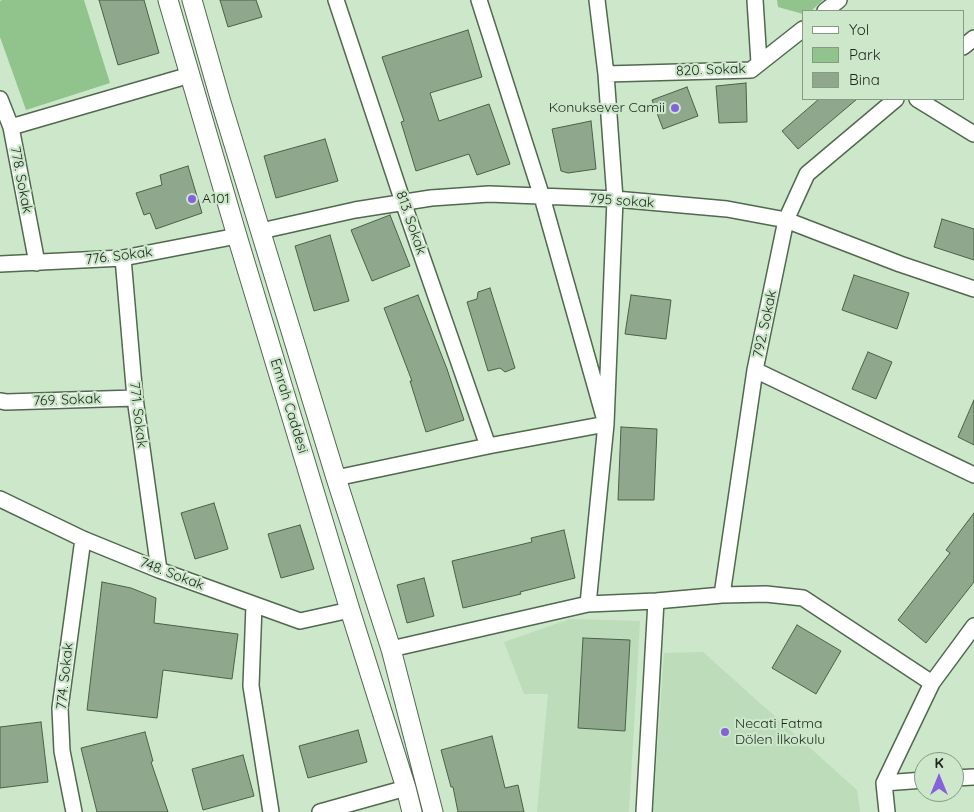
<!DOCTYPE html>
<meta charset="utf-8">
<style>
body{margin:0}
#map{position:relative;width:974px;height:812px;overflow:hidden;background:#cce7ca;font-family:Quicksand,sans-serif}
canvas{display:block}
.legend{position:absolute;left:802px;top:10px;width:162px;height:90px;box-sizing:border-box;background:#cce7ca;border:1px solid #869a84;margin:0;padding:6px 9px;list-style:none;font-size:15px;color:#1c261c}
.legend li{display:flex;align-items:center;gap:10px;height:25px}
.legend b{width:25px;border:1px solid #869a84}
.north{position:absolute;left:914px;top:752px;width:50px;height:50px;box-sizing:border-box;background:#cce7ca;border:1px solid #869a84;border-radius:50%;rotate:0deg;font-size:14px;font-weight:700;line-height:20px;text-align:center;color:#1c261c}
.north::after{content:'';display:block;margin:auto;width:18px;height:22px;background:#8562dc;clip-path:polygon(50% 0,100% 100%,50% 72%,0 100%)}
</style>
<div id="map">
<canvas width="974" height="812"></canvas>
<ul class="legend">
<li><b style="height:6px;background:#fff"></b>Yol</li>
<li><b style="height:14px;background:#90c48c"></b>Park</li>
<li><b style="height:14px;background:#8fa88d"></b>Bina</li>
</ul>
<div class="north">K</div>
</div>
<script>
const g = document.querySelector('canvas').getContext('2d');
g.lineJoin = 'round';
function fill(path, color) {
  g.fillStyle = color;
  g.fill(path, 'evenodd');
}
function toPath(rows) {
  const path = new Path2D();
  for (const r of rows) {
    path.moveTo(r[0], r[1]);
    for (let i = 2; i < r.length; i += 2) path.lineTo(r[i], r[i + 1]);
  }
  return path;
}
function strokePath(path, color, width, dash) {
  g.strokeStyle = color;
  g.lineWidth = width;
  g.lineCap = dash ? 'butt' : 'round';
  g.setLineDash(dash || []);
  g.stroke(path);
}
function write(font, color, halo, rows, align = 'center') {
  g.font = font + ' Quicksand,sans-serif';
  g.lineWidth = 4.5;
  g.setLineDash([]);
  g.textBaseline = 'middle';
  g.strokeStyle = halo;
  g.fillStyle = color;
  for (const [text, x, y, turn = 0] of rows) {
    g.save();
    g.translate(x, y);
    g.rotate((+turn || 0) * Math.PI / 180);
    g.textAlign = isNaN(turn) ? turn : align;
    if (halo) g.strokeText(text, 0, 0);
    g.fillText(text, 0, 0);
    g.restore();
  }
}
fill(toPath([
 [570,619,640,621,629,812,537,812,548,694,524,694,504,642],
 [703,652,857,790,860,812,653,812,664,653]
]), '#bcdcba');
fill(toPath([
 [2,0,84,0,110,83,26,110,0,37,0,1],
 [777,0,823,0,811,11,803,11,803,14,778,7]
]), '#90c48c');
const building = toPath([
 [99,0,144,0,159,53,118,65,99,0],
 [220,0,256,0,262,17,228,27,220,0],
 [468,30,482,77,430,93,439,121,489,104,510,164,477,175,469,154,416,171,401,122,404,121,382,57,468,30],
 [746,83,747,122,719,123,716,86,746,83],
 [687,87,698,116,663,129,652,100,687,87],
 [819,99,857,99,798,149,782,131,819,99],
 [591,121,596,169,568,173,561,171,552,129,591,121],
 [325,139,338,181,276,198,264,156,325,139],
 [188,166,202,213,156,229,150,213,144,215,136,193,162,185,160,175,188,166],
 [390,215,410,266,372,281,351,230,390,215],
 [942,219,974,229,974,260,934,247,942,219],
 [330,235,349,301,314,311,295,246,330,235],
 [854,275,909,293,897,329,842,310,854,275],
 [490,288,515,368,505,372,500,368,488,371,467,302,477,299,478,292,490,288],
 [418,295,447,369,464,420,426,432,410,381,412,381,384,308,418,295],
 [631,295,671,300,666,339,625,334,631,295],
 [868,352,892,362,876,399,852,389,868,352],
 [974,400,974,445,958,437,974,400],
 [621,427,657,429,654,500,618,500,621,427],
 [214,503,228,549,195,559,181,513,214,503],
 [974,513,974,582,926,643,898,620,950,553,946,550,974,513],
 [300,525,314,569,281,578,268,534,300,525],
 [564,530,575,578,520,592,521,594,463,608,452,561,532,542,531,538,564,530],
 [424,578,434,616,407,623,397,585,424,578],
 [102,582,131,588,156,598,154,623,238,634,232,679,163,670,157,718,87,710,102,582],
 [797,625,841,651,816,694,772,668,797,625],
 [583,638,630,640,625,731,578,728,583,638],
 [41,722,48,782,0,788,0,727,41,722],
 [358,730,367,762,308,778,299,746,358,730],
 [145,732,153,761,151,762,168,812,97,812,81,748,145,732],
 [492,736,505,788,518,785,524,812,458,812,453,787,451,787,441,750,492,736],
 [243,755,254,796,203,810,192,769,243,755]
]);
fill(building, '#8fa88d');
strokePath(building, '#4a6148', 1);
const minor = toPath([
 [336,0,403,202,488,446],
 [479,0,542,197,606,424,588,604],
 [755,0,759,63],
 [825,11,839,0],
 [963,47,974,38],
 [606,74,751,70,803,29],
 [0,99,11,127,37,263],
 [917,99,974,134],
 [11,127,190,75],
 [261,231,355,210,431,198,489,194,615,199,727,209,786,220,900,264,974,289],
 [123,258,135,398,159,570],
 [0,264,123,258,237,236],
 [755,370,974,475],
 [0,401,6,402,135,398],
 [336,478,488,446,606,424,615,199,606,74,597,0],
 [0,499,83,539,159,570,300,621,350,610],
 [722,595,755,370,786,220,807,174,896,99],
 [254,605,251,686,271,812],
 [391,649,588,604,656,601,722,595,766,594,803,598,932,683],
 [954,778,974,777],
 [884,783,924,780],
 [74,812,62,751,60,708,83,539],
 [320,812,406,788],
 [644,812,656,601],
 [887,812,884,783,932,683,974,626]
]);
const tertiary = toPath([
 [168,0,237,236,350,610,406,788,412,812],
 [192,0,221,102,336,478,391,649,433,812]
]);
strokePath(minor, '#51694f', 18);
strokePath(tertiary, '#51694f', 21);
strokePath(minor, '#fff', 15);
strokePath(tertiary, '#fff', 19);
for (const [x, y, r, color] of [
 [675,108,5,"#8562dc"],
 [192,199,5,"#8562dc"],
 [725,732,5,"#8562dc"]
]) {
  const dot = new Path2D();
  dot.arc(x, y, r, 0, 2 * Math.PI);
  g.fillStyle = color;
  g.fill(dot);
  strokePath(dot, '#cce7ca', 2);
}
write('14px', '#1c261c', '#cce7ca', [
 ["820. Sokak",711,70,-2],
 ["778. Sokak",21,180,79],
 ["795 sokak",622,201,4],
 ["813. Sokak",411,223,71],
 ["776. Sokak",119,256,-7],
 ["792. Sokak",765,324,-78],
 ["769. Sokak",67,400,-2],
 ["Emrah Caddesi",289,406,73],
 ["771. Sokak",138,415,83],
 ["748. Sokak",172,574,21],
 ["774. Sokak",65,676,-84]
]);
write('14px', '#1c261c', '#cce7ca', [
 ["Konuksever Camii",665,108,"right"],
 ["A101",202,199],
 ["Necati Fatma",735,724],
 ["Dölen İlkokulu",735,740]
], 'left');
</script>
